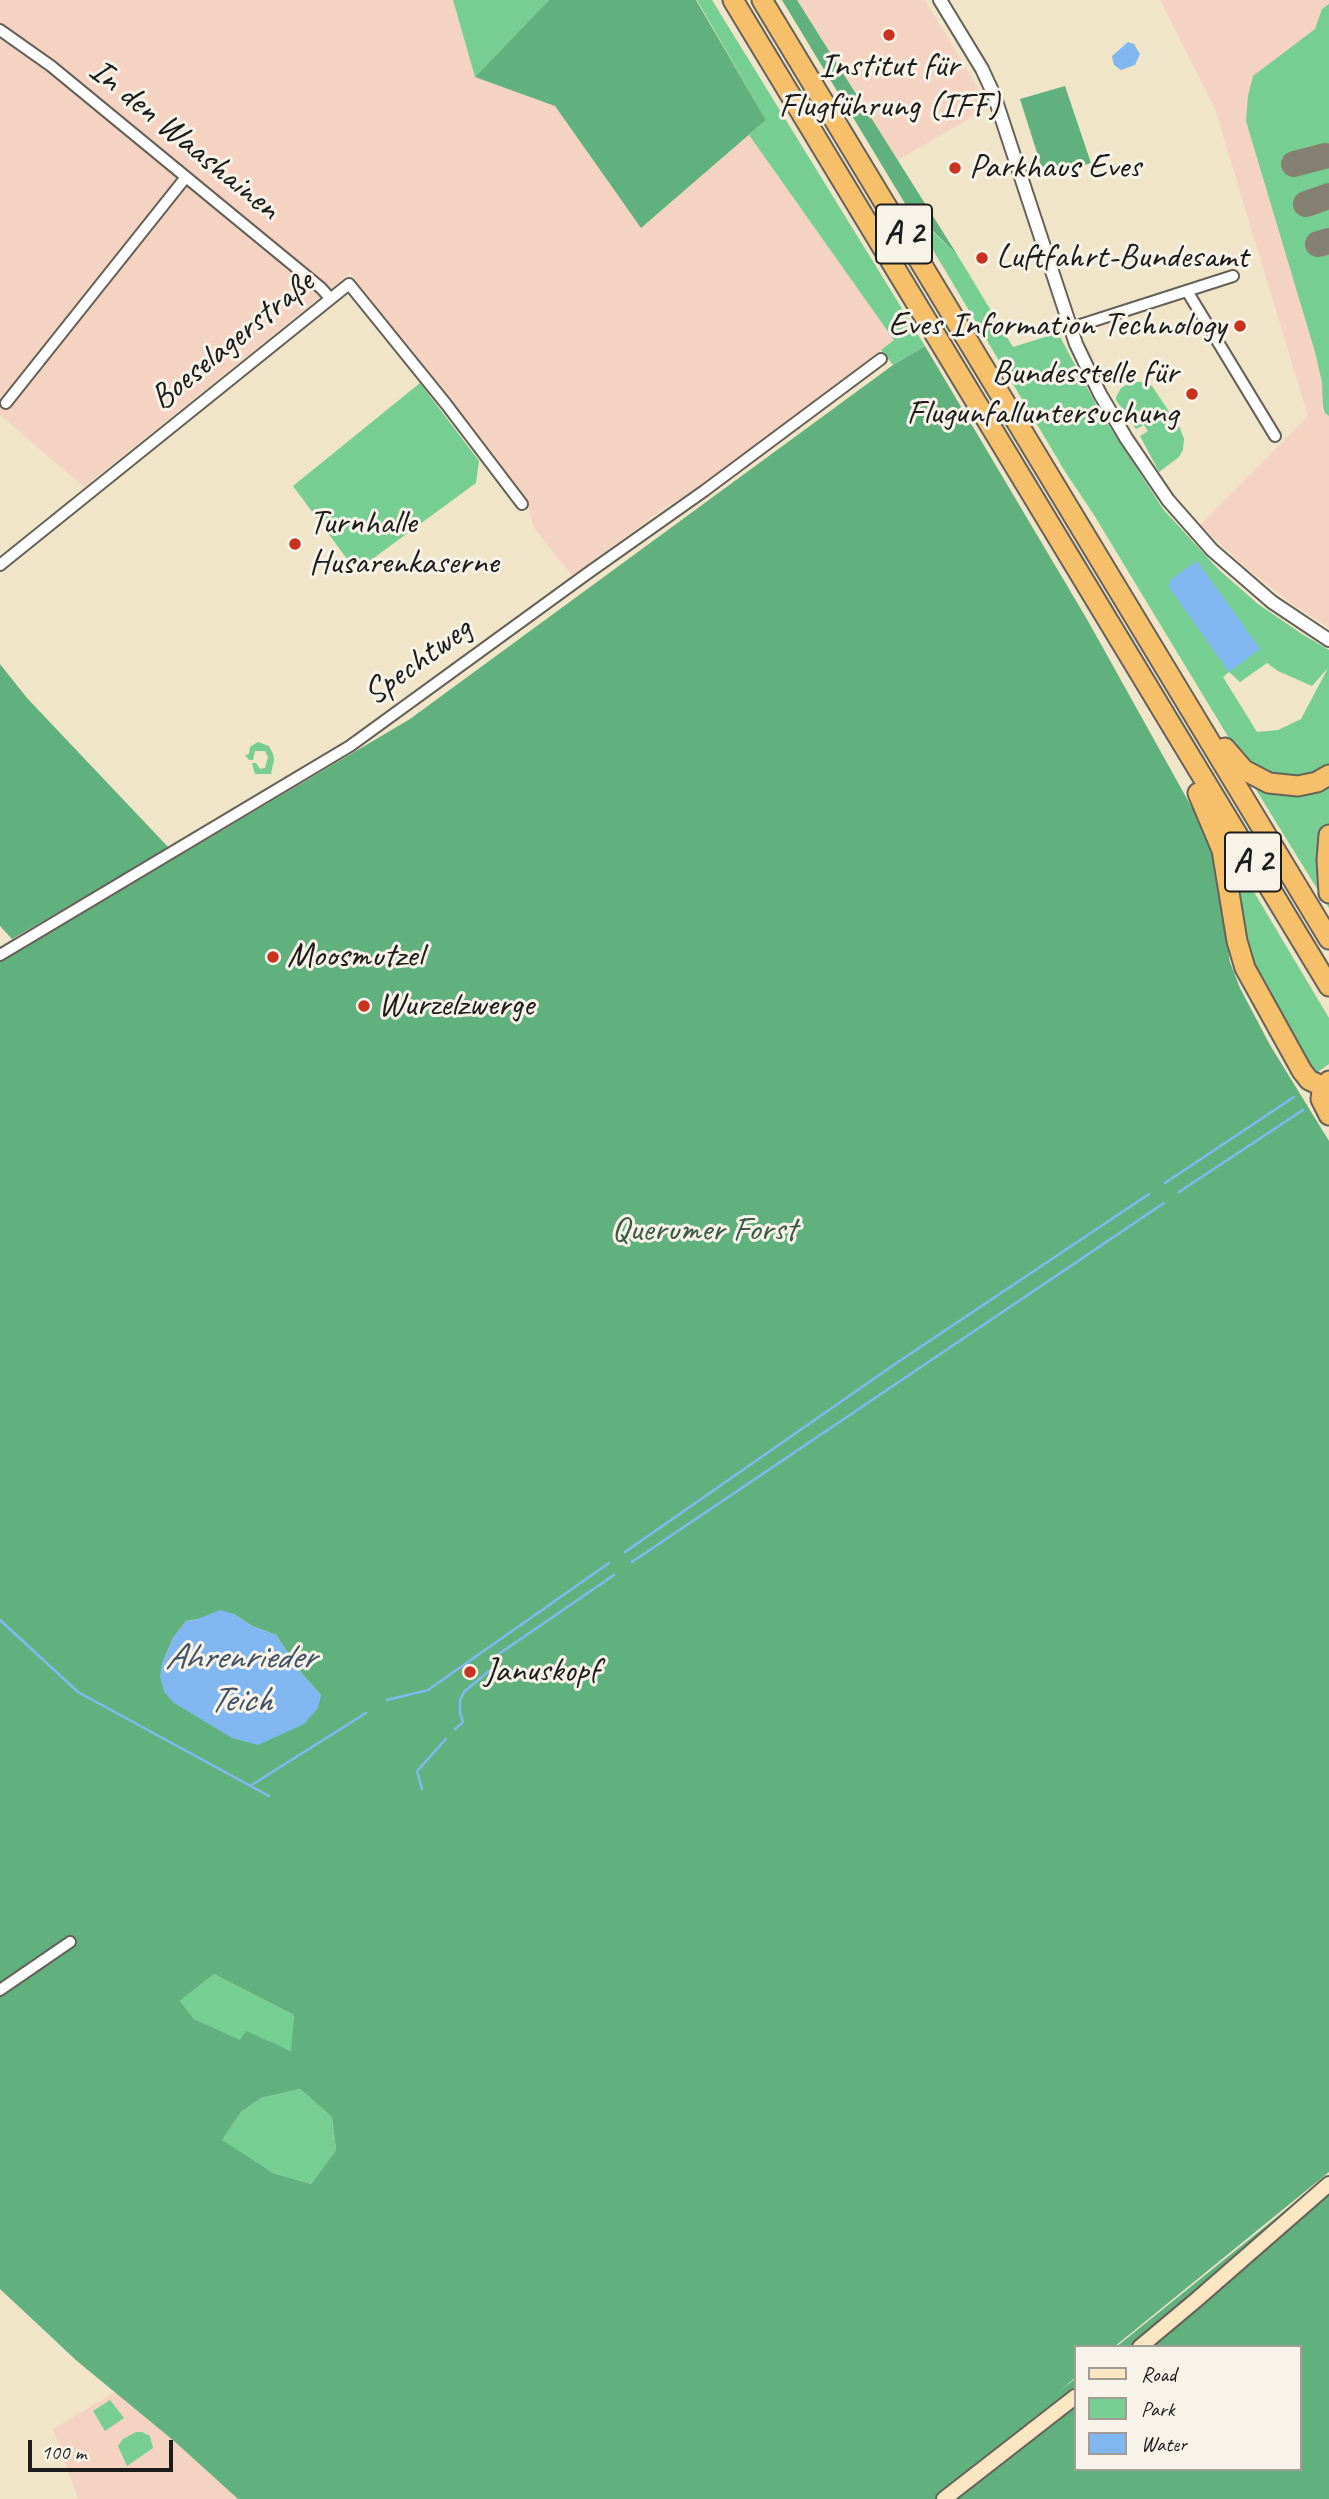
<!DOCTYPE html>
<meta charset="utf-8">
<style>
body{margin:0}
#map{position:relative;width:1329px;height:2499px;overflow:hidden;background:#f0e4c9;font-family:Caveat,sans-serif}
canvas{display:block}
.legend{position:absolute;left:1074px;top:2345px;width:228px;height:126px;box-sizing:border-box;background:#f7f3e8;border:2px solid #9f9d96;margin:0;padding:9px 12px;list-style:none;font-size:21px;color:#1c1c1c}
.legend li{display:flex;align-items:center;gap:14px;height:35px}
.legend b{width:35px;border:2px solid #9f9d96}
.scale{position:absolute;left:28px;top:2440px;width:145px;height:32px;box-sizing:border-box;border:4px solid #1c1c1c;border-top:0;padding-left:9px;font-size:21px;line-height:24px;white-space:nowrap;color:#1c1c1c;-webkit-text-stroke:5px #f7f3e8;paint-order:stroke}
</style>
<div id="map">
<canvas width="1329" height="2499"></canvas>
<ul class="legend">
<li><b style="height:9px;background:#fbe6c4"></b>Road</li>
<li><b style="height:19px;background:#76ce93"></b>Park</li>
<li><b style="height:19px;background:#81b7f0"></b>Water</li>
</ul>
<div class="scale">100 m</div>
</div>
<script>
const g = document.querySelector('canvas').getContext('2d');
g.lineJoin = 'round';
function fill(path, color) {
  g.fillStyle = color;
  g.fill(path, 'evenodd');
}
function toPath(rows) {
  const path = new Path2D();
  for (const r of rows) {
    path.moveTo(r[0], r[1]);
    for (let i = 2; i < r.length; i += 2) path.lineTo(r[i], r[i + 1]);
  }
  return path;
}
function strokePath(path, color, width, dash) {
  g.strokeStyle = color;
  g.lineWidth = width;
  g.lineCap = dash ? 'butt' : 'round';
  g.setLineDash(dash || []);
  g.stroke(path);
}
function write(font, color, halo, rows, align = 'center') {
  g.font = font + ' Caveat,sans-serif';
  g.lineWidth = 6;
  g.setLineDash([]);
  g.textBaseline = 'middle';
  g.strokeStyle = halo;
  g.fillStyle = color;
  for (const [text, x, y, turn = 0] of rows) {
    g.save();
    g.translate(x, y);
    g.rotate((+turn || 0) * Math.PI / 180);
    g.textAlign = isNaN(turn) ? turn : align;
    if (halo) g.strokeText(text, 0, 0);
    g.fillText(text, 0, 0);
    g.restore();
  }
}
fill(toPath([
 [0,0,453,0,475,76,555,106,641,227,749,135,894,340,704,486,670,504,572,576,534,528,527,501,350,273,84,487,0,415],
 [797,0,925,0,977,86,986,109,896,161],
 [1160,0,1329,0,1329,628,1293,605,1244,566,1200,525,1308,416,1215,109],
 [115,2392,174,2441,238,2499,78,2499,53,2429]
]), '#f5d3c2');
fill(toPath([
 [453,0,549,0,475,77],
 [697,0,712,0,925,346,893,365,881,350,894,340,749,135,766,120],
 [1329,4,1329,416,1325,413,1323,406,1322,382,1315,352,1246,121,1248,96,1253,76,1315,29,1322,9],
 [932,231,958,256,1013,347,1058,333,1100,412,1163,509,1218,569,1258,604,1302,634,1329,650,1329,908,1250,780,1241,758,1094,515,1066,473,924,235],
 [1267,663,1278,671,1312,686,1328,668,1301,719,1278,730,1257,732,1223,677,1229,672,1240,682],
 [1131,382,1141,382,1152,386,1180,428,1184,439,1183,450,1179,457,1159,472,1140,436,1148,431,1144,425,1136,429,1116,400,1116,397,1121,388],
 [420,383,479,461,476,483,356,571,293,486],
 [258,742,269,746,273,754,274,760,271,774,255,774,252,763,256,763,260,769,265,768,268,757,265,751,255,751,253,760,249,760,245,755,249,754,250,747],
 [1226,845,1329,1018,1329,1064,1314,1075,1266,992,1251,958],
 [214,1974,294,2015,292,2051,273,2044,241,2041,194,2019,180,2001],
 [300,2089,332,2117,336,2150,311,2184,273,2173,221,2141,241,2112,261,2098],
 [110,2400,124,2418,105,2431,93,2411],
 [136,2432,142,2432,150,2436,153,2448,127,2466,118,2446,123,2439]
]), '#76ce93');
fill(toPath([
 [549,0,696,0,766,120,641,228,555,106,475,77],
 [782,0,797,0,958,256,933,231,924,235],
 [1065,86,1091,163,1045,178,1020,99],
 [925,346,1088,621,1201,824,1212,854,1230,962,1240,988,1270,1045,1329,1141,1329,2172,1114,2347,1075,2347,1075,2378,1058,2392,1075,2379,1075,2469,1299,2469,1299,2347,1116,2347,1329,2175,1329,2499,238,2499,174,2441,77,2361,0,2289,0,962,410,719,893,365],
 [234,1614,252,1626,276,1635,302,1674,321,1695,162,1664,173,1638,186,1621],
 [214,1974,294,2015,291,2051,246,2031,240,2040,194,2019,180,2001],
 [300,2089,332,2117,336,2150,311,2184,273,2173,222,2140,241,2112,261,2098],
 [0,664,27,698,169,848,12,939,0,926]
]), '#60b17d');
fill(toPath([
 [1128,42,1134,44,1140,54,1135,65,1121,70,1114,65,1112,56],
 [1197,561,1260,649,1229,672,1169,587,1171,579],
 [220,1610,234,1614,252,1626,276,1635,302,1674,321,1695,318,1708,304,1724,258,1745,232,1738,174,1703,164,1692,160,1676,162,1664,173,1638,186,1621,195,1620]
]), '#81b7f0');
strokePath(toPath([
 [1165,1183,1294,1097],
 [1179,1192,1303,1110],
 [625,1552,895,1364,1149,1194],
 [632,1562,1164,1203],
 [0,1620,78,1692,269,1796],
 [490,1660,614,1575],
 [387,1700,428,1690,609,1563],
 [455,1729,463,1722,460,1713,460,1700,464,1692,489,1671],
 [250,1786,366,1713],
 [422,1789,417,1771,446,1739]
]), '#81b7f0', 2.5);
strokePath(toPath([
 [1294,164,1325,156],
 [1306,204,1329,196],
 [1318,244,1329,241]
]), '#868072', 26);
const minor = toPath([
 [0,30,51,66,321,288,330,298],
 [1187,291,1275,436],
 [1071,328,1233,276],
 [6,403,186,177],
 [0,565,349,284,446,404,522,504],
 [0,955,350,746,588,573,704,491,881,359],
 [0,1990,70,1942]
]);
const tertiary = toPath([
 [940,0,982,69,994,95,1076,344,1100,394,1126,438,1168,500,1212,550,1272,602,1329,640]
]);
const secondary = toPath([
 [1140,2347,1195,2301,1329,2184],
 [944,2499,1075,2397]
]);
const motorway = toPath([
 [733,0,1329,986],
 [762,0,1329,939],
 [1225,748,1244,770,1269,783,1298,786,1317,782,1329,775],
 [1198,793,1222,850,1237,941,1245,968,1302,1071,1309,1080,1324,1087],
 [1329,835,1327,860,1329,893],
 [1329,1081,1322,1091,1321,1099,1329,1115]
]);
strokePath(minor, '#666259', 14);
strokePath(tertiary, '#666259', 16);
strokePath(secondary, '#666259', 18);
strokePath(motorway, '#666259', 23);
strokePath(minor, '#fff', 10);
strokePath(tertiary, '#fff', 12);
strokePath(secondary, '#fbe6c4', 14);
strokePath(motorway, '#f6c06b', 19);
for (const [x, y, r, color] of [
 [889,35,7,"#c8321e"],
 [955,168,7,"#c8321e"],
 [982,258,7,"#c8321e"],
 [1240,326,7,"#c8321e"],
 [1192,394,7,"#c8321e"],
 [295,544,7,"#c8321e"],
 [273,957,7,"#c8321e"],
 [364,1006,7,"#c8321e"],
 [470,1672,7,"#c8321e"]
]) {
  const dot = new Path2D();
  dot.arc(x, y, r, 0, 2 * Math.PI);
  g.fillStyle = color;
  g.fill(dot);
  strokePath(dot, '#f7f3e8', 2.5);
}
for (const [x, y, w] of [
 [904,234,56],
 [1253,862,56]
]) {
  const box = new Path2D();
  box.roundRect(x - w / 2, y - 29.5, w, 59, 5);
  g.fillStyle = '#f7f3e8';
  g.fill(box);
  strokePath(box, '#1c1c1c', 2);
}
write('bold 33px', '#1c1c1c', null, [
 ["A 2",904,234],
 ["A 2",1253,862]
]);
write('35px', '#1c1c1c', '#f7f3e8', [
 ["Institut für",889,67,"center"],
 ["Flugführung (IFF)",889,107,"center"],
 ["Parkhaus Eves",969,168],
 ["Luftfahrt-Bundesamt",996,258],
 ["Eves Information Technology",1226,326,"right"],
 ["Bundesstelle für",1178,374,"right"],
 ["Flugunfalluntersuchung",1178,414,"right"],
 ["Turnhalle",309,524],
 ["Husarenkaserne",309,564],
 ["Moosmutzel",287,957],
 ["Wurzelzwerge",378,1006],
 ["Januskopf",484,1672]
], 'left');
write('35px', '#1c1c1c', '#f7f3e8', [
 ["In den Waashainen",184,140,39],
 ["Boeselagerstraße",233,341,-39],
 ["Spechtweg",418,662,-36]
]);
write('35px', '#3c5a46', '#f7f3e8', [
 ["Querumer Forst",704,1231]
]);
write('italic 37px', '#3f5266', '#f7f3e8', [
 ["Ahrenrieder",240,1658],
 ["Teich",240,1701]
]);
</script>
